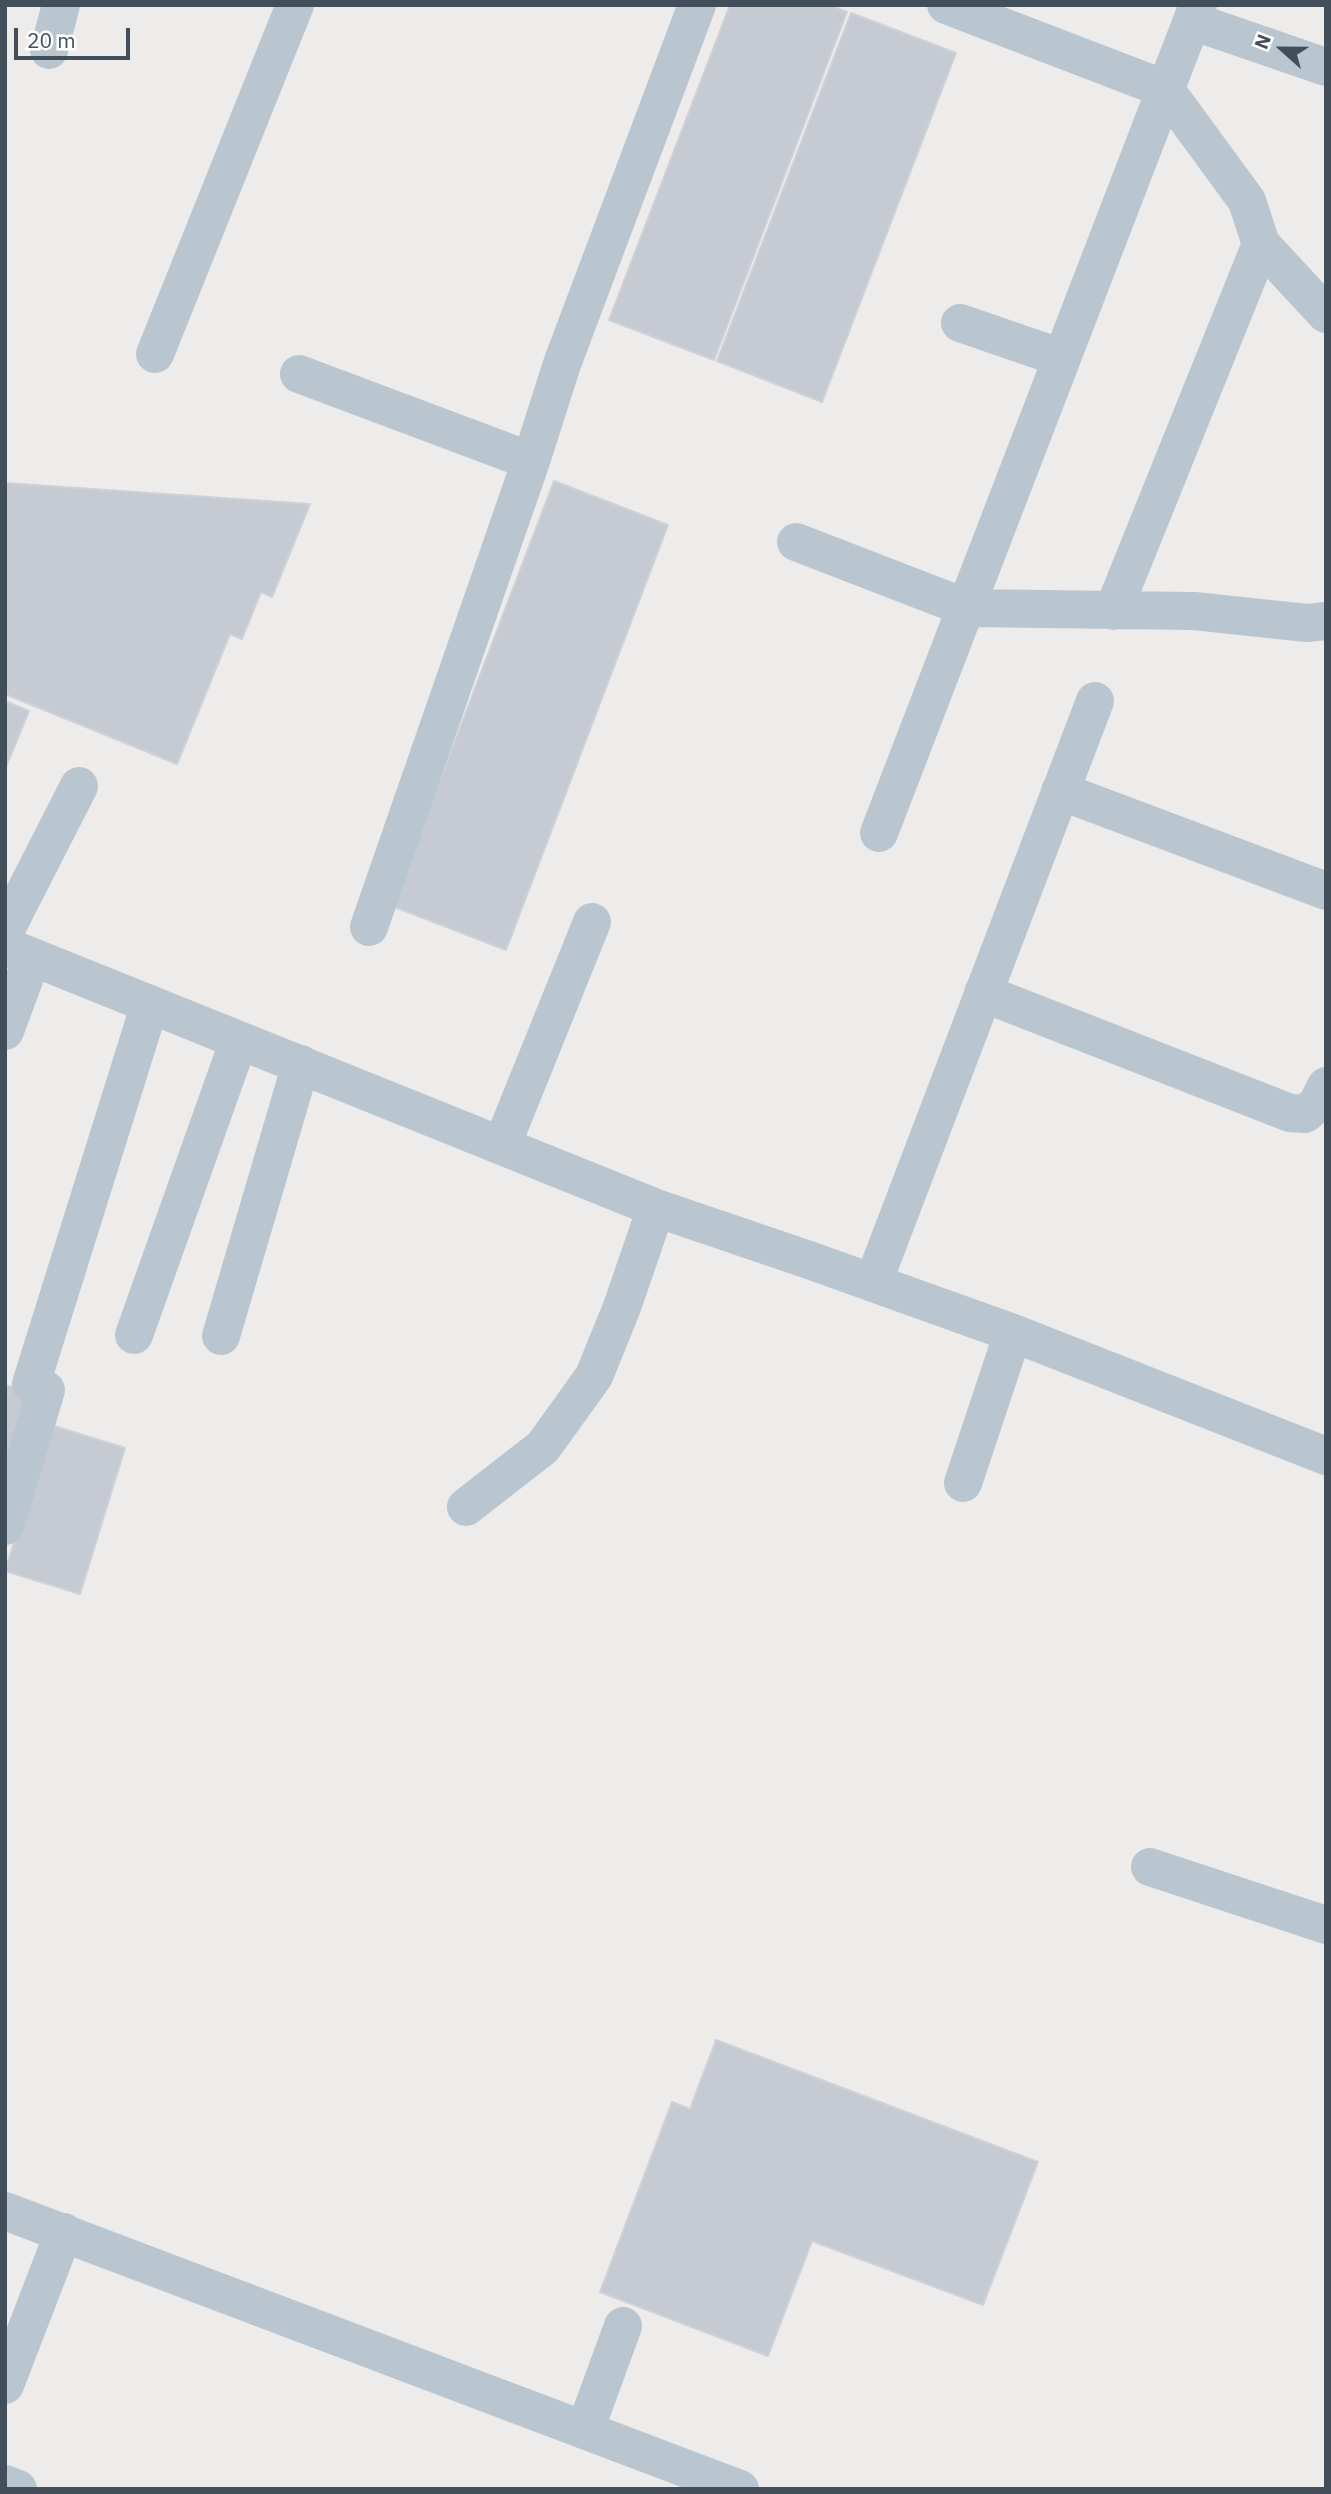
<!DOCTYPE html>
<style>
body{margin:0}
#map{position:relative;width:1331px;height:2494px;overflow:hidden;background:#eeebeb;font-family:"IBM Plex Sans",sans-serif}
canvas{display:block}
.frame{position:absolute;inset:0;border:7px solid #424f5a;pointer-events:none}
.north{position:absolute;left:1247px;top:14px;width:70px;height:70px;-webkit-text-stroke:5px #fff;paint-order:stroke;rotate:291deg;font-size:19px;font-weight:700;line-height:28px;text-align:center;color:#424f5a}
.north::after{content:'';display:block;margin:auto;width:24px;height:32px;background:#424f5a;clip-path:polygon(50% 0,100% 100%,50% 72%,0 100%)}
.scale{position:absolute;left:14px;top:28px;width:116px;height:32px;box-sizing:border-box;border:4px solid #424f5a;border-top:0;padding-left:9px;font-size:21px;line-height:24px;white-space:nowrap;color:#424f5a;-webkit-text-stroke:5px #fff;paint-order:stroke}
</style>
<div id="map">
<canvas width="1331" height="2494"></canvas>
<div class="frame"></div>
<div class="north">N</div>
<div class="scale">20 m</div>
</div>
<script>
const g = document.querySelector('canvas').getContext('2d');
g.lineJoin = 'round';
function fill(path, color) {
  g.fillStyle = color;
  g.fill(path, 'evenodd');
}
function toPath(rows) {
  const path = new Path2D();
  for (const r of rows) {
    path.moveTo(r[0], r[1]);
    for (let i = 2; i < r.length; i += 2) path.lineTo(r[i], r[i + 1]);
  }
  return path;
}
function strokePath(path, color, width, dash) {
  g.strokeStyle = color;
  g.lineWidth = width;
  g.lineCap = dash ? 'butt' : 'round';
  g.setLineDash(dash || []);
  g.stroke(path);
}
const building = toPath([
 [730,5,830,5,847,12,714,360,609,320,730,5],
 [851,13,956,53,822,402,717,361,851,13],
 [554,481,668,525,506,950,392,906,554,481],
 [5,483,310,504,272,597,261,592,242,639,230,634,177,764,5,694,5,483],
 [5,701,29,711,5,769,5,701],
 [5,1385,30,1393,5,1469,5,1385],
 [51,1425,125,1448,80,1594,5,1571,51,1425],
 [716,2040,1038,2162,983,2305,812,2241,768,2356,600,2292,672,2102,690,2109,716,2040]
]);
fill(building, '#c6cad2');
strokePath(building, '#ced1d8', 2);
strokePath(toPath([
 [946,5,1165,89,1247,201,1261,244,1326,314],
 [1192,21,1326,67],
 [49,50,61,5],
 [960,323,1062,358],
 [155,354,295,5],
 [299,374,531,461],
 [796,542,967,608,1194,611,1307,623,1326,621],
 [1113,611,1261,244],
 [1060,791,1326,891],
 [879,833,1198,5],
 [369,927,531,461,562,364,697,5],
 [5,931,79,786],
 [5,946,656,1208,809,1260,1013,1333,1326,1456],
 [983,993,1290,1113,1305,1114,1317,1104,1326,1086],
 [5,1031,32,958],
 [502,1145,592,922],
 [873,1283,1095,701],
 [134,1335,239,1040],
 [221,1336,301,1064],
 [31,1384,150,1004],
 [963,1483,1013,1333],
 [466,1507,543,1447,594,1376,622,1307,656,1208],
 [5,1526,46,1390],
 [1150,1867,1326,1925],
 [5,2211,740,2489],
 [5,2385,64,2232],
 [585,2430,623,2326],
 [5,2484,18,2489]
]), '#bac6cf', 38);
</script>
